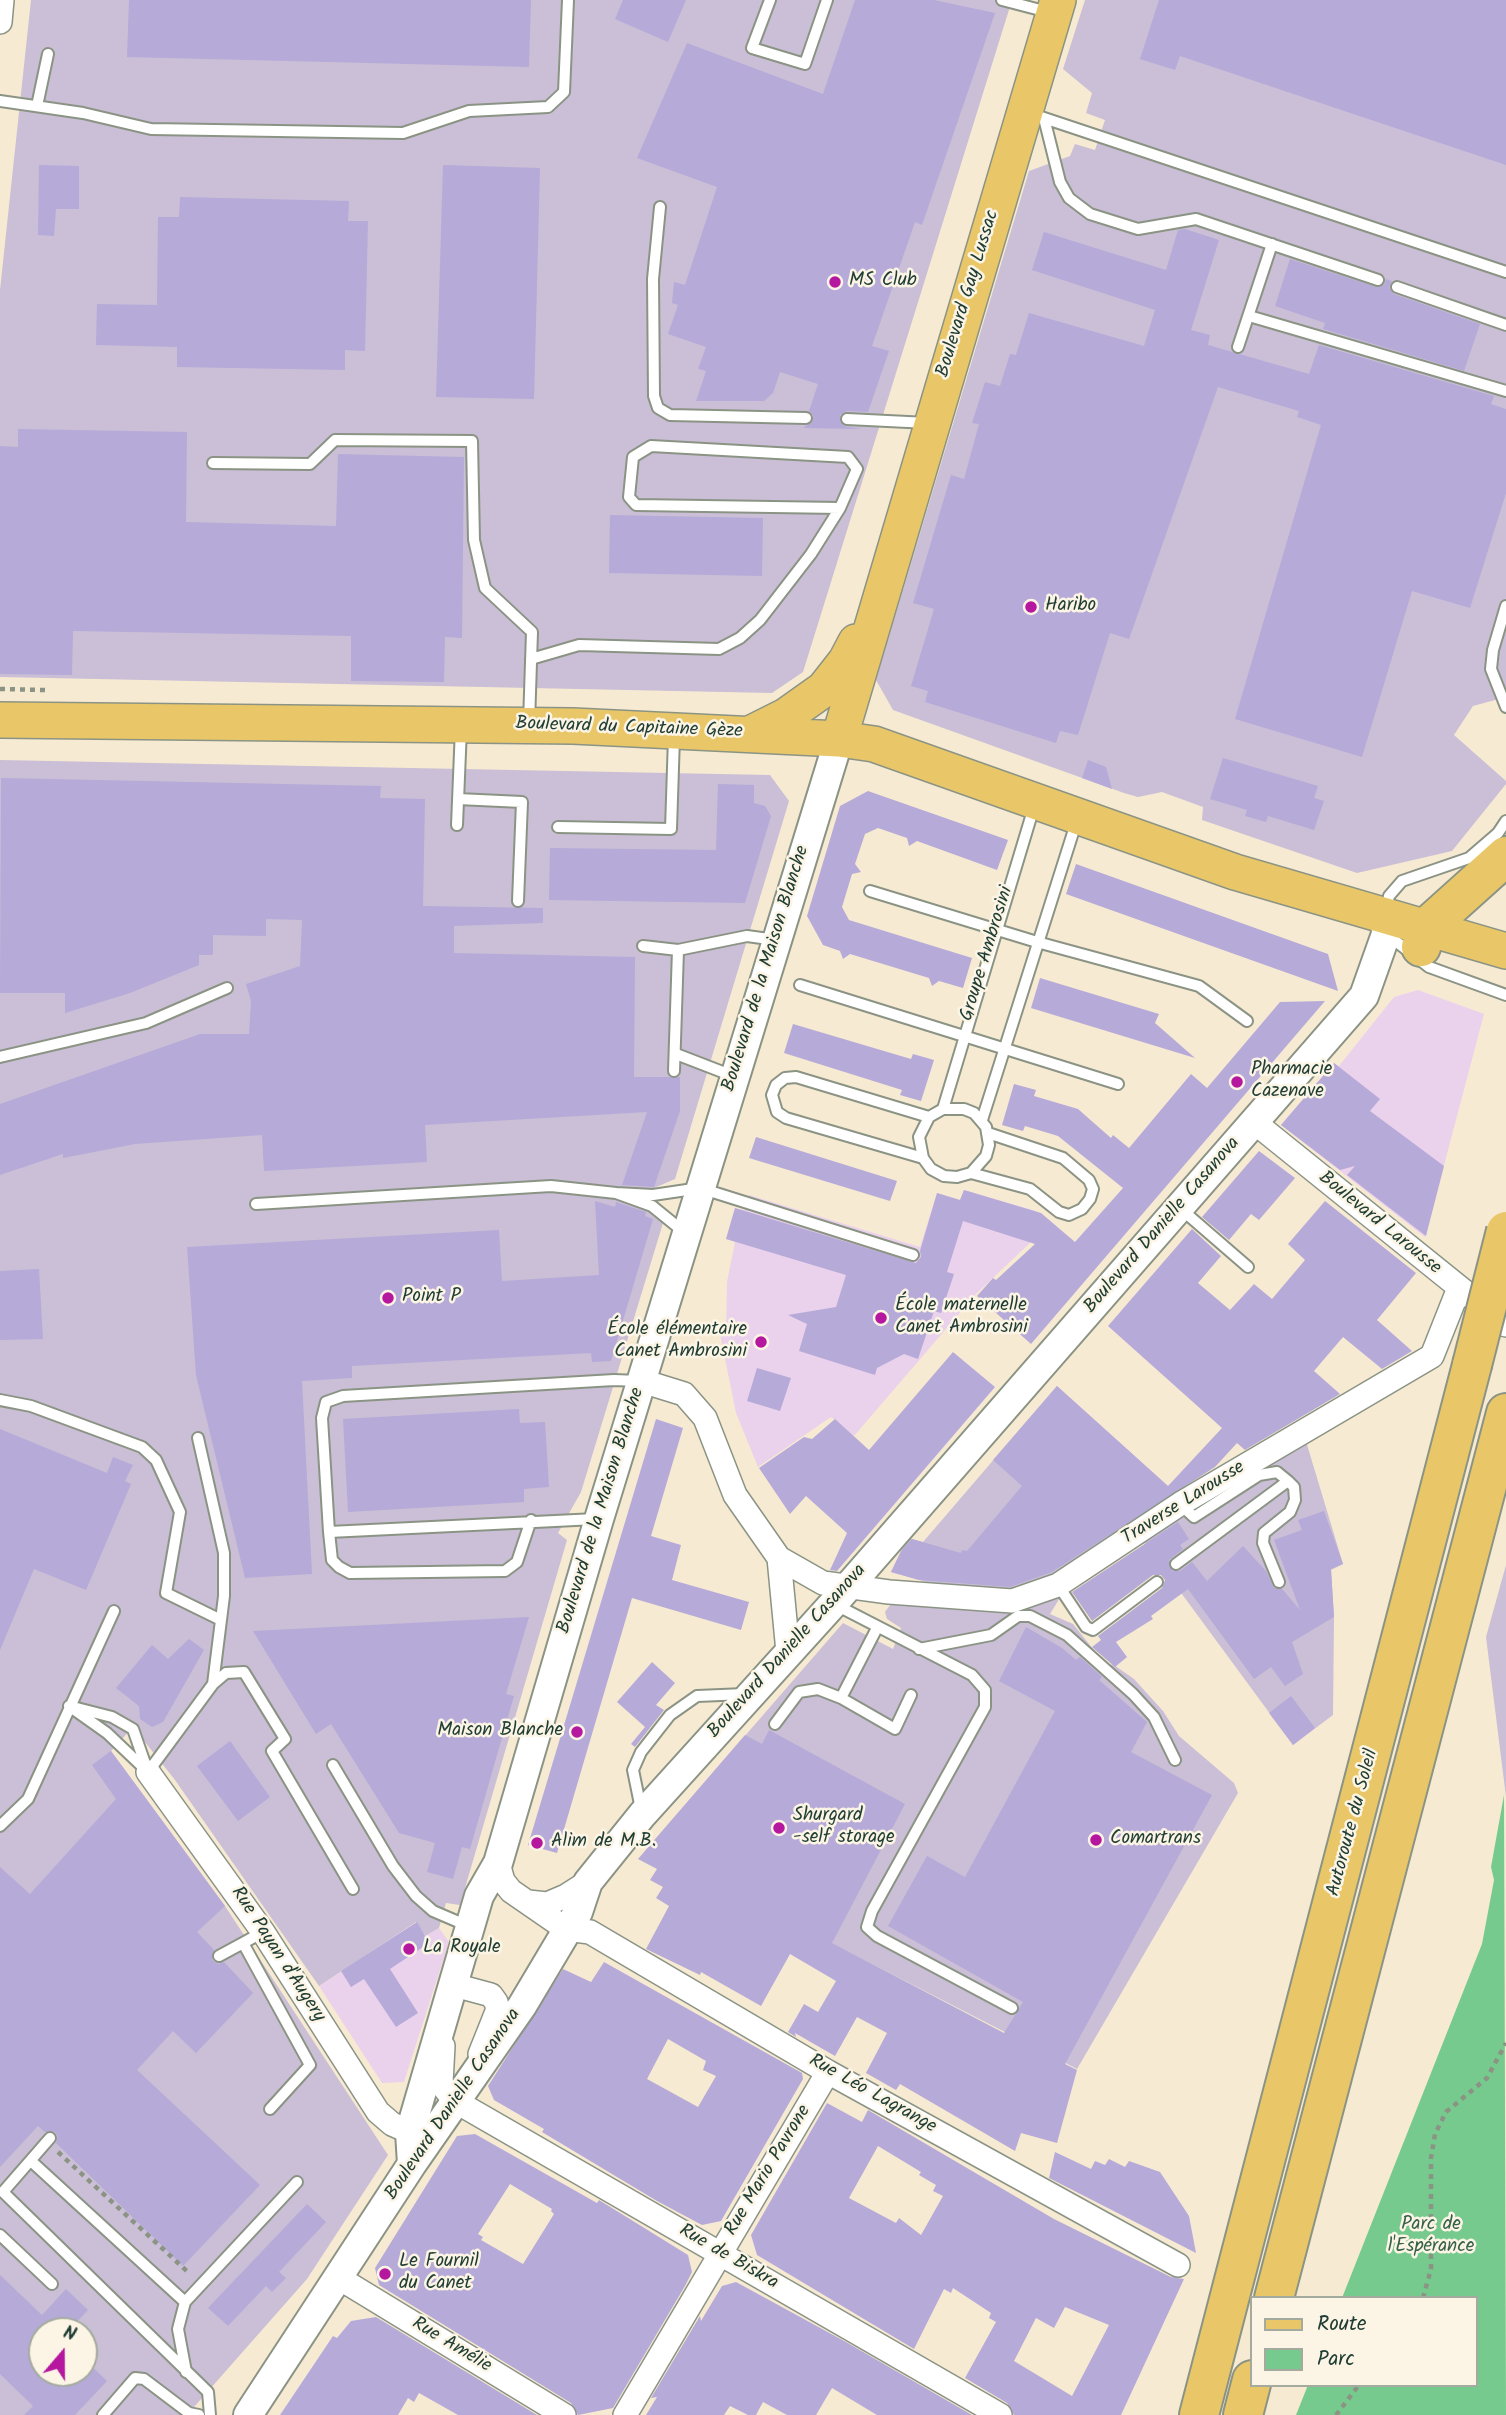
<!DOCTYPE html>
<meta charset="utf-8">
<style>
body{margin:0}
#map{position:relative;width:1506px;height:2415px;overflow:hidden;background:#f7ead3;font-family:Kalam,sans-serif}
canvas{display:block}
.legend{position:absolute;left:1250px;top:2296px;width:228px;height:91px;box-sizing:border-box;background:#fcf5e5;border:2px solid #a4ab9e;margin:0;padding:9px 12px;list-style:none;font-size:21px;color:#1f3d34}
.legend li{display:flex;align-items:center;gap:14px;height:35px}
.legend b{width:35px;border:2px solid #a4ab9e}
.north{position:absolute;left:28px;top:2317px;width:70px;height:70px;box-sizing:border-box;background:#fcf5e5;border:2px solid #a4ab9e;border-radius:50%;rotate:20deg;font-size:19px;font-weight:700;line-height:28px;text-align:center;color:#1f3d34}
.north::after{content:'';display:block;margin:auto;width:24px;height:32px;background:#b5179e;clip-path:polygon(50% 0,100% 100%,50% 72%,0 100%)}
</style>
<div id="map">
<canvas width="1506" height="2415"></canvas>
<ul class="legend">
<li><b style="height:9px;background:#e9c769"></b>Route</li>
<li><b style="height:19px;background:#76ca8e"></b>Parc</li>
</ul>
<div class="north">N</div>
</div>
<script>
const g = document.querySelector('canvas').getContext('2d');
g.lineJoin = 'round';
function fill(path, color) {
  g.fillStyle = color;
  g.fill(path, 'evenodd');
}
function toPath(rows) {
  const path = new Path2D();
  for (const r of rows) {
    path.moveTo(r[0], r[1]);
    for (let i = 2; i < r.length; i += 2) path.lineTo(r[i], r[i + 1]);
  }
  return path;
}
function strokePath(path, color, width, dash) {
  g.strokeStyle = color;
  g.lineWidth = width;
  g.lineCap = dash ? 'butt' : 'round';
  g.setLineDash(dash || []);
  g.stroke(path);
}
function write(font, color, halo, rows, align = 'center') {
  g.font = font + ' Kalam,sans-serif';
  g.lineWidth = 5;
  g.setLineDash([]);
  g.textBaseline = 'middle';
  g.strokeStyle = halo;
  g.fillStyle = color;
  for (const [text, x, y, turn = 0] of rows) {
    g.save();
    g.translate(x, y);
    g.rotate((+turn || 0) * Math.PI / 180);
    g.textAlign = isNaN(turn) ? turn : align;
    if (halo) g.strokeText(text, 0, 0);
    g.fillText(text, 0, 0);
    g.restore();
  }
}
fill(toPath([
 [1418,990,1484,1014,1425,1237,1281,1125,1334,1063,1339,1066,1394,997],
 [964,1190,1036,1211,1032,1241,976,1294,854,1436,831,1417,758,1467,736,1413,720,1334,726,1332,727,1282,735,1242,726,1239,735,1208,744,1210,749,1195,920,1247,937,1193,960,1200],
 [417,1922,425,1936,439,1928,449,1942,404,2082,382,2083,319,1986]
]), '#ead1ec');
fill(toPath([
 [31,0,1012,0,803,672,772,693,0,677,0,290],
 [1085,0,1506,0,1506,697,1473,706,1454,735,1506,781,1506,784,1452,851,1357,873,1202,820,1203,807,1162,792,1138,797,1124,793,893,710,876,680,1029,171,1070,156,1075,144,1095,150,1105,120,1086,113,1092,93,1063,69],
 [0,760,770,775,789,801,675,1179,654,1188,651,1214,663,1223,581,1492,558,1533,567,1540,460,1905,446,1903,439,1928,425,1936,416,1922,319,1986,175,1780,133,1727,111,1751,225,1906,388,2155,307,2279,187,2415,0,2415],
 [42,2331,84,2331,84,2373,42,2373],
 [1057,1386,1180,1497,1048,1582,1001,1591,937,1585,891,1572,908,1538,923,1542],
 [1305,1438,1343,1564,1331,1570,1334,1617,1333,1715,1293,1745,1140,1537],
 [1506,1565,1506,1797,1486,1637],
 [1061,1596,1050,1614,1073,1624,1105,1664,1114,1665,1134,1679,1163,1711,1179,1736,1234,1783,1238,1793,1077,2069,831,1943,651,1844,843,1623,893,1649,901,1628,887,1619,885,1612,893,1601]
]), '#cabfd6');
fill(toPath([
 [1504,1795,1506,2415,1296,2415,1308,2385,1476,2385,1476,2298,1342,2298,1482,1944,1494,1880,1491,1867]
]), '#76ca8e');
fill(toPath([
 [129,0,531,0,529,67,127,57],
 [623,0,686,0,668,42,615,19],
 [855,0,934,0,995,13,922,225,915,222,872,346,889,351,868,412,847,411,840,415,843,426,862,429,803,428,813,421,813,415,809,411,818,384,780,372,773,393,764,401,696,401,706,371,698,369,706,347,668,334,678,305,672,303,674,282,685,285,717,187,637,158,687,43,823,94],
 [1159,0,1506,0,1506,165,1180,56,1175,70,1140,59],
 [39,165,79,166,79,209,56,209,54,236,38,235],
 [443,165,540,168,534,399,436,397],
 [180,197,349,201,348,221,368,221,365,351,345,350,345,370,177,367,177,347,96,345,97,304,157,305,158,217,179,217],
 [1185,229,1219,240,1191,330,1210,335,1208,345,1309,374,1319,345,1494,396,1491,404,1506,409,1506,493,1470,608,1412,591,1362,757,1235,719,1321,425,1297,417,1299,411,1218,387,1129,639,1110,633,1078,735,1060,731,1056,743,925,702,928,691,911,686,934,609,913,603,951,475,964,479,979,424,972,423,985,382,1000,386,1010,354,1016,355,1029,313,1144,346,1155,310,1032,270,1044,232,1166,270,1178,230],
 [1290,259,1376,287,1384,285,1386,279,1392,281,1389,288,1394,294,1480,324,1464,371,1323,329,1325,323,1275,306],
 [18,429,187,432,186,522,336,526,338,454,464,457,462,638,445,637,444,682,351,681,351,636,73,631,72,675,0,674,0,446,18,447],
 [610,515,763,518,762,576,609,573],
 [1223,758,1318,786,1314,798,1324,801,1314,830,1268,816,1266,822,1245,816,1247,810,1210,799],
 [1088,760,1106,767,1112,789,1082,778],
 [1,778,381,786,380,798,425,799,423,906,543,908,543,923,454,926,454,953,635,957,634,1077,680,1077,680,1111,654,1187,622,1185,647,1112,425,1125,427,1162,264,1171,262,1135,135,1144,63,1158,63,1154,0,1175,0,1104,200,1034,249,1034,251,1001,246,984,300,966,302,920,266,919,266,936,213,935,213,955,199,955,199,965,130,993,65,1013,65,993,0,993],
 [718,784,754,785,754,803,765,806,771,816,745,903,549,900,550,848,716,850],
 [868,791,1008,840,997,870,917,841,909,846,907,838,878,828,865,834,855,864,861,872,852,874,842,907,849,920,972,958,963,988,939,981,932,986,929,978,850,954,843,959,840,951,823,945,807,916,840,806],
 [1076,864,1328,954,1338,991,1066,894],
 [1040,978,1159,1014,1155,1023,1195,1058,1031,1008],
 [1325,1001,1031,1344,977,1296,993,1278,996,1280,1035,1244,963,1221,947,1272,954,1274,941,1313,934,1311,918,1359,904,1354,877,1368,875,1375,799,1351,807,1324,788,1315,836,1307,846,1275,726,1239,735,1208,916,1263,921,1257,920,1251,937,1193,960,1200,964,1190,1041,1213,1075,1242,1123,1188,1058,1136,1025,1126,1023,1131,1002,1125,1014,1084,1036,1090,1034,1096,1078,1109,1111,1138,1113,1135,1129,1148,1191,1074,1207,1088,1280,1002],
 [793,1024,911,1059,913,1054,934,1060,921,1101,900,1095,902,1090,784,1053],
 [1334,1063,1380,1099,1370,1111,1444,1166,1426,1236,1347,1175,1355,1166,1340,1170,1281,1125],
 [756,1137,897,1181,890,1201,749,1158],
 [1259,1151,1295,1178,1259,1220,1251,1214,1229,1240,1202,1217],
 [595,1201,615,1207,616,1202,646,1212,645,1216,653,1219,611,1361,592,1362,591,1353,352,1366,352,1378,302,1381,312,1574,245,1578,196,1375,187,1247,499,1230,502,1281,599,1275],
 [1325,1201,1416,1273,1377,1320,1412,1351,1382,1369,1343,1337,1314,1371,1340,1394,1245,1450,1237,1443,1215,1467,1052,1572,1010,1587,919,1580,891,1572,901,1551,912,1539,961,1553,962,1550,967,1551,1022,1486,993,1460,1057,1386,1168,1486,1222,1428,1108,1326,1192,1229,1221,1256,1198,1283,1230,1310,1254,1284,1272,1299,1305,1260,1288,1244],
 [39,1269,43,1339,0,1340,0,1271],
 [953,1352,995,1387,837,1571,830,1570,847,1533,806,1496,790,1514,759,1468,804,1437,812,1439,835,1419,869,1450],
 [757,1368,791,1378,780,1411,747,1401],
 [519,1409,520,1423,545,1422,549,1487,524,1489,524,1502,348,1512,343,1419],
 [656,1419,683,1428,651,1536,681,1545,672,1580,749,1602,741,1630,632,1598,557,1853,528,1845],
 [0,1429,107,1473,113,1457,133,1465,125,1481,131,1484,86,1590,34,1569,0,1650],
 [1324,1511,1343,1564,1331,1569,1334,1617,1292,1642,1303,1674,1285,1686,1271,1667,1254,1679,1188,1589,1151,1616,1153,1619,1116,1642,1127,1657,1115,1667,1092,1647,1101,1640,1098,1636,1162,1588,1165,1580,1161,1575,1153,1575,1092,1621,1072,1592,1178,1522,1189,1539,1180,1545,1183,1549,1169,1560,1172,1571,1180,1571,1192,1562,1207,1581,1243,1546,1266,1571,1274,1588,1282,1589,1300,1610,1274,1540,1302,1530,1298,1520],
 [529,1617,506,1694,514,1696,470,1849,462,1847,453,1879,427,1872,435,1843,399,1833,331,1724,316,1734,253,1631],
 [1026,1627,1062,1648,1076,1660,1080,1657,1102,1677,1099,1680,1147,1722,1131,1752,1212,1795,1065,2064,1077,2070,1057,2143,1021,2133,1015,2151,900,2084,896,2090,866,2073,887,2033,857,2017,835,2056,795,2033,796,2037,788,2032,804,2004,818,2012,836,1981,790,1954,761,2006,701,1972,700,1975,646,1949,669,1906,656,1898,663,1887,650,1880,657,1869,638,1859,745,1735,762,1744,769,1730,905,1804,832,1943,1004,2033,1023,2002,888,1926,927,1856,965,1877,1055,1711,999,1681],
 [189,1639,204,1650,163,1722,152,1727,140,1719,139,1706,116,1688,152,1645,168,1659],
 [652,1662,675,1683,656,1705,664,1710,635,1747,631,1744,645,1727,617,1702],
 [1291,1696,1315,1728,1293,1745,1269,1713],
 [230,1741,270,1797,238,1821,197,1766],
 [111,1751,225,1906,197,1932,214,1950,212,1960,218,1964,224,1962,253,1993,196,2053,173,2031,137,2070,260,2185,183,2266,56,2143,58,2136,55,2132,45,2132,38,2126,0,2167,0,1867,30,1894,116,1799,92,1765],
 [417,1922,429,1943,390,1969,418,2013,396,2027,364,1979,351,1987,341,1971],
 [604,1962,802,2073,803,2079,721,2221,702,2225,657,2201,542,2132,544,2129,494,2100,488,2086,563,1969,591,1982],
 [668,2039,706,2061,703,2070,716,2076,698,2107,647,2079],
 [827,2103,862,2122,868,2110,1054,2219,1171,2277,1184,2279,1121,2415,1014,2415,1007,2403,965,2378,996,2322,989,2318,991,2313,953,2288,951,2293,944,2289,914,2349,757,2255,751,2235],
 [878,2146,921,2172,919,2175,936,2185,933,2191,943,2196,921,2235,899,2218,896,2223,849,2198],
 [1065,2307,1109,2325,1072,2396,1014,2361,1036,2318,1054,2328],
 [475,2134,597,2203,599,2200,688,2255,692,2272,685,2286,613,2408,578,2415,571,2403,379,2285,375,2268,457,2136],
 [510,2184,552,2209,551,2211,554,2214,523,2264,481,2240,483,2237,478,2234],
 [1055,2152,1091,2169,1095,2161,1105,2165,1109,2159,1125,2167,1129,2161,1160,2172,1189,2216,1196,2253,1049,2178],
 [307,2204,326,2222,279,2272,286,2278,272,2292,266,2286,228,2326,208,2308],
 [0,2275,42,2315,66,2289,88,2310,68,2331,42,2331,42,2373,84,2373,84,2359,107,2381,75,2415,24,2415,33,2406,0,2374],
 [736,2282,846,2342,972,2415,877,2415,832,2388,816,2415,787,2415,763,2402,756,2415,748,2415,730,2406,724,2415,646,2415,657,2397,651,2398,700,2316,701,2321,722,2286],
 [376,2317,537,2415,458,2415,419,2393,414,2402,408,2398,398,2415,280,2415,333,2336,337,2338,351,2321]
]), '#b6aad8');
const service = toPath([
 [770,0,752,48,805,64,827,0],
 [1002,0,1048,12],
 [0,101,83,113,151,129,403,133,469,111,548,107,564,92,568,0],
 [37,106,48,54],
 [1029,113,1506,272],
 [1044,118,1060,182,1069,198,1090,214,1138,229,1196,219,1378,280],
 [660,207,653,279,654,396,658,408,670,415,806,418],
 [1397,287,1506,325],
 [1249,316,1506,391],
 [1238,347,1272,244],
 [847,419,928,423],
 [213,463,310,464,335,440,472,441,474,540,485,588,532,632,529,723],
 [1506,606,1493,650,1491,669,1506,707],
 [531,659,579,645,719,649,740,638,760,620,811,554,840,508,857,469,848,457,651,446,633,457,629,497,636,505,840,508],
 [458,799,522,802,518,901],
 [457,825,461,728],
 [558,827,671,829,674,737],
 [870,891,1037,942,1199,986,1247,1021],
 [1386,910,1389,896,1402,881,1469,858,1498,833,1506,821],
 [1389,936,1429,967,1506,995],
 [643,946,678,950,747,936,776,940],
 [800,985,1118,1084],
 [676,1054,733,1076],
 [0,1057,146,1023,227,988],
 [674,1071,678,950],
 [943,1109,964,1109,974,1113,986,1127,989,1145,986,1156,971,1173,957,1177,944,1176,931,1169,923,1158,919,1137,929,1117,943,1109,1034,807],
 [982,1120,1077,820],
 [923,1158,786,1118,777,1112,772,1095,776,1085,785,1078,796,1077,929,1117],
 [971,1173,1030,1189,1059,1212,1069,1215,1082,1209,1090,1199,1093,1189,1089,1180,1063,1158,988,1133],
 [256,1204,551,1186,616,1193],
 [1181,1209,1248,1267],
 [684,1232,652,1206,616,1193,653,1195,700,1188,913,1255],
 [0,1400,31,1406,142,1447,156,1460,180,1512,166,1593,221,1620],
 [198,1438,224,1553,224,1596,213,1684],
 [1180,1504,1194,1517,1259,1475,1277,1472,1288,1481,1294,1487,1295,1500,1290,1512,1264,1533,1263,1543,1279,1582],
 [531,1520,517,1562,505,1571,350,1573,339,1567,332,1560,329,1532,322,1418,326,1402,343,1396,614,1380,639,1381],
 [329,1532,596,1519],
 [1176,1564,1288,1481],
 [1058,1585,1086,1627,1093,1630,1157,1582],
 [836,1605,972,1675,985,1690,985,1707,872,1911,867,1927,877,1936,1012,2008],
 [919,1649,991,1635,1018,1616,1030,1616,1067,1635,1133,1694,1154,1717,1175,1760],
 [841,1698,877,1628],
 [69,1706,112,1717,133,1729,148,1772,107,1733,69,1706],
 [775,1724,799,1692,818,1689,841,1698,895,1729,911,1695],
 [333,1765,393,1866,416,1896,433,1911,468,1926],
 [148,1772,213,1684,226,1673,244,1672,285,1739,272,1751,353,1889],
 [641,1809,633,1770,641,1752,670,1715,697,1696,745,1694],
 [0,1826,28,1799,114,1611],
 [263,1932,243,1943,310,2065,270,2109],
 [219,1956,243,1943],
 [50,2138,3,2192,208,2392,210,2415],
 [31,2161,185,2302],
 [0,2235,52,2284],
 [186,2372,178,2329,185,2302,297,2182],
 [103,2415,135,2378,144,2379,189,2413,199,2415]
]);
const minor = toPath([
 [0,22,2,0],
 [1254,1122,1506,1325],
 [642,1381,684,1394,705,1418,735,1495,779,1558,788,1652],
 [779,1558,823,1583,889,1592,1012,1601,1058,1585,1180,1504,1432,1356,1459,1288],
 [148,1772,263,1932,378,2112,392,2124,410,2132],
 [498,1863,503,1881,511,1891,566,1929,590,1932,828,2072,1178,2265],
 [528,1902,547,1904,566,1896,588,1882],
 [454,1985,491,1995,496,2002,498,2009,480,2054],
 [443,2046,441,2084,455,2101,1000,2415],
 [339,2278,564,2415],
 [625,2415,828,2072]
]);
const tertiary = toPath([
 [412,2164,410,2132,479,1896,498,1863,599,1519,839,739],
 [248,2415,412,2164,522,2006,578,1912,588,1882,642,1815,833,1604,1364,996,1386,934,1385,913]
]);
const primary = toPath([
 [0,720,573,726,839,739,874,744,1235,872,1506,951],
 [752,733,786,716,824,689,846,661,856,642],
 [839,739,1058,0]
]);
const motorway = toPath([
 [1421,947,1427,927,1506,856],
 [1274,2298,1506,1413],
 [1199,2415,1472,1365],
 [1243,2415,1252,2380]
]);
strokePath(service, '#8b9484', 14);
strokePath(minor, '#8b9484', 26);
strokePath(tertiary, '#8b9484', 32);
strokePath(primary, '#8b9484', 38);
strokePath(motorway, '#8b9484', 42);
strokePath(toPath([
 [0,689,45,690],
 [58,2152,190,2274],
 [1423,2298,1431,2269,1431,2158,1435,2134,1446,2112,1487,2078,1506,2043],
 [1336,2415,1359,2385]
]), '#8b9484', 4.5, [5, 5]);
strokePath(service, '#fff', 10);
strokePath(minor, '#fff', 23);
strokePath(tertiary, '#fff', 28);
strokePath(primary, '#e9c769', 35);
strokePath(motorway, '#e9c769', 38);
const motorwayBridge = toPath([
 [1472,1365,1506,1231]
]);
strokePath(motorwayBridge, '#8b9484', 42, []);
strokePath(motorwayBridge, '#e9c769', 38);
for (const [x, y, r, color] of [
 [835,282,7,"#b5179e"],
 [1031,607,7,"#b5179e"],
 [1237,1082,7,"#b5179e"],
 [388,1298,7,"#b5179e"],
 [881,1318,7,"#b5179e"],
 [761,1342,7,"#b5179e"],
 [577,1732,7,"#b5179e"],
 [779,1828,7,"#b5179e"],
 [1096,1840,7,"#b5179e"],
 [537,1843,7,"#b5179e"],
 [409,1949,7,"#b5179e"],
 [385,2274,7,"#b5179e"]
]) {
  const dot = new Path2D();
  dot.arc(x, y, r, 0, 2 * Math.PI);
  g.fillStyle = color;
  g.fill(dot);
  strokePath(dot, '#fcf5e5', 2.5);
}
write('19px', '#1f3d34', '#fcf5e5', [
 ["MS Club",849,282],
 ["Haribo",1045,607],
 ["Pharmacie",1251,1071],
 ["Cazenave",1251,1093],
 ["Point P",402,1298],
 ["École maternelle",895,1307],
 ["Canet Ambrosini",895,1329],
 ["École élémentaire",747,1331,"right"],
 ["Canet Ambrosini",747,1353,"right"],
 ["Maison Blanche",563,1732,"right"],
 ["Shurgard",793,1817],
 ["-self storage",793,1839],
 ["Comartrans",1110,1840],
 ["Alim de M.B.",551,1843],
 ["La Royale",423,1949],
 ["Le Fournil",399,2263],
 ["du Canet",399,2285]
], 'left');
write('19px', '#1f3d34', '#fcf5e5', [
 ["Boulevard Gay Lussac",969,294,-73],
 ["Boulevard du Capitaine Gèze",629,729,2],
 ["Groupe Ambrosini",988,954,-73],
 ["Boulevard de la Maison Blanche",767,969,-73],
 ["Boulevard Larousse",1379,1224,39],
 ["Boulevard Danielle Casanova",1163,1226,-49],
 ["Traverse Larousse",1184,1504,-32],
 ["Boulevard de la Maison Blanche",602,1511,-73],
 ["Boulevard Danielle Casanova",788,1652,-48],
 ["Autoroute du Soleil",1354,1823,-75],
 ["Rue Payan d'Augery",277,1955,57],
 ["Rue Léo Lagrange",872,2095,29],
 ["Boulevard Danielle Casanova",454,2105,-56],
 ["Rue Mario Pavrone",769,2171,-59],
 ["Rue de Biskra",728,2258,30],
 ["Rue Amélie",451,2346,31]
]);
write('19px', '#35604a', '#fcf5e5', [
 ["Parc de",1431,2226],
 ["l'Espérance",1431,2248]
]);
</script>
